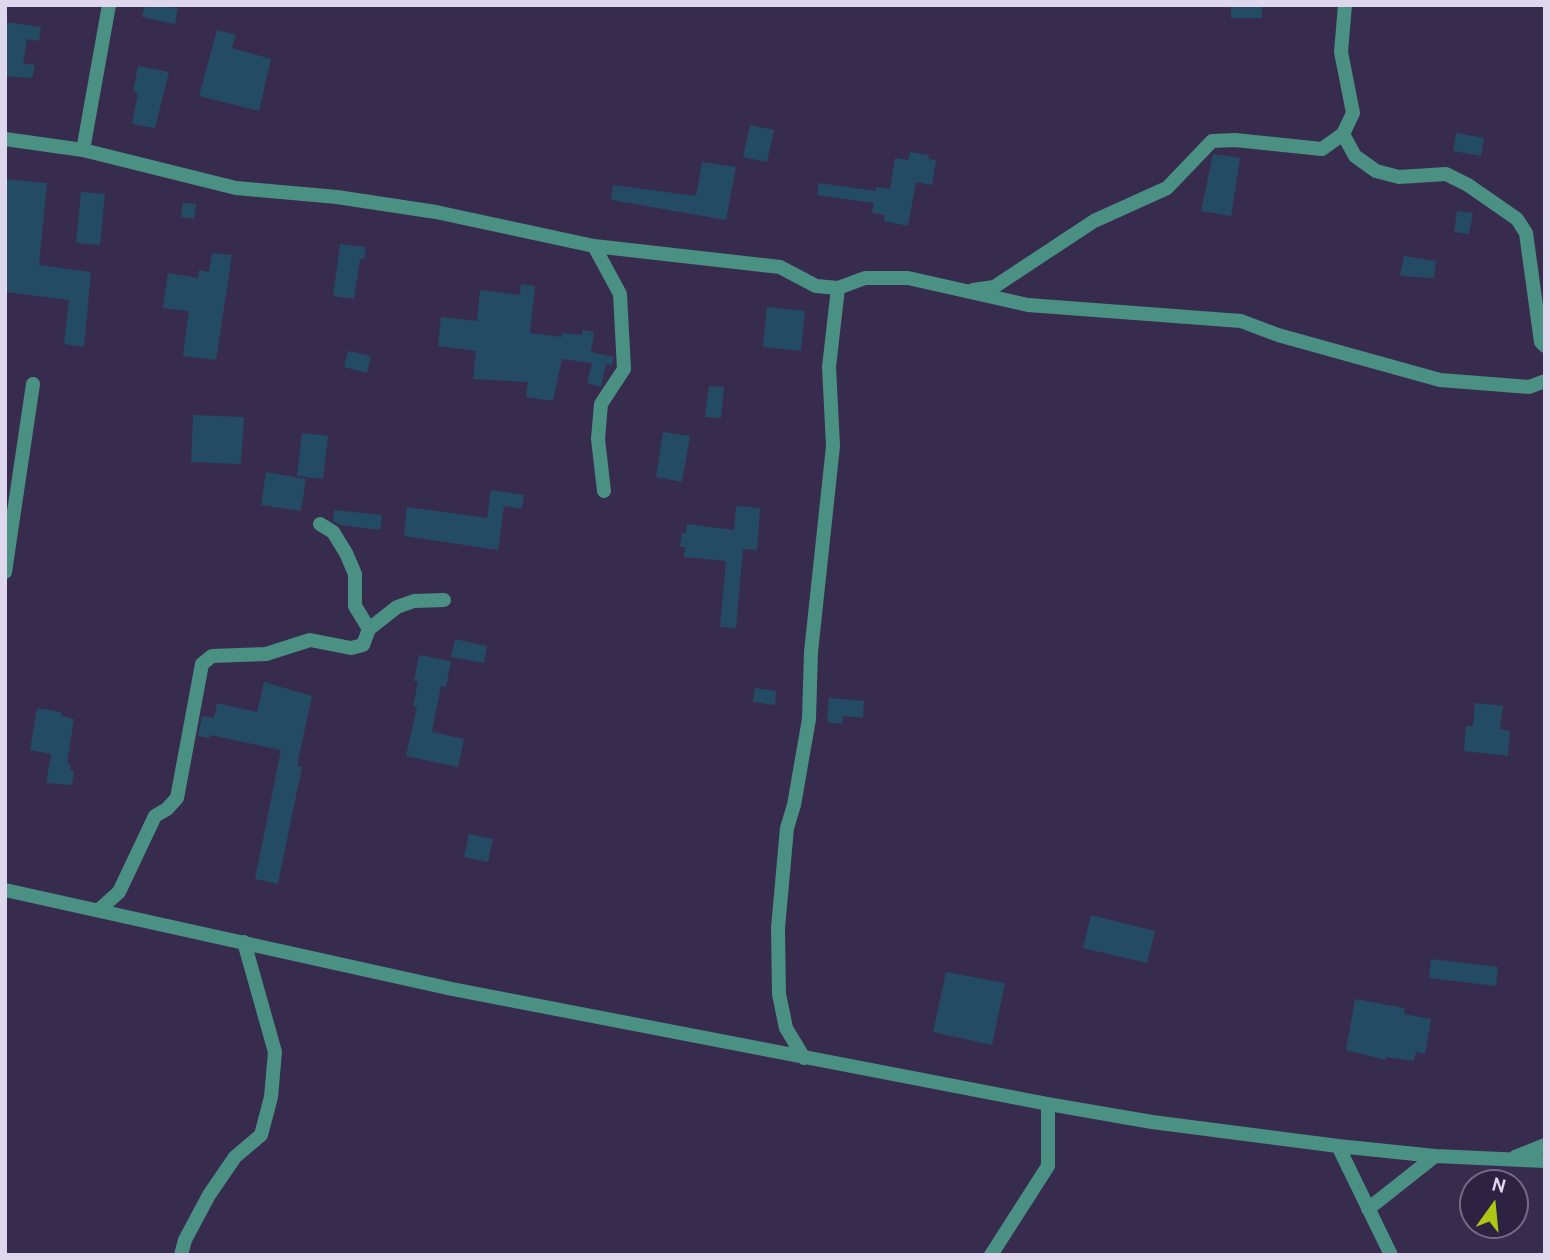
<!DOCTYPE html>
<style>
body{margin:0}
#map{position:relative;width:1550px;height:1260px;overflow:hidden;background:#382c4e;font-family:Cabin,sans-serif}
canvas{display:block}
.frame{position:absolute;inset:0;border:7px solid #ded7ed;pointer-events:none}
.north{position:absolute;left:1459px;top:1169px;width:70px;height:70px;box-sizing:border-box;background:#2e2243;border:2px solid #746a87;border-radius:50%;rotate:15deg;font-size:19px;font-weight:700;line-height:28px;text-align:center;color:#ded7ed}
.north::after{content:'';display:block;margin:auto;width:24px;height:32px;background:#acc613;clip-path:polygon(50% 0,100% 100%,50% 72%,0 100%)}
</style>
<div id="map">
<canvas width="1550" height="1260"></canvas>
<div class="frame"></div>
<div class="north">N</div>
</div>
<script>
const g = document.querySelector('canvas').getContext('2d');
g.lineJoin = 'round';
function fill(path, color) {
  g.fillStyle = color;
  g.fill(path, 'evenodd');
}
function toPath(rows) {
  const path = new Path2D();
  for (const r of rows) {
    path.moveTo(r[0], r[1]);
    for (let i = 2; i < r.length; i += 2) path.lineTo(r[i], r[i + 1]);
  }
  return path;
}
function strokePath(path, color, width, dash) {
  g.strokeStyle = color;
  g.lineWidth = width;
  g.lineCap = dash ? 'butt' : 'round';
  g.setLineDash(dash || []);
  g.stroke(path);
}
fill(toPath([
 [145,5,178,8,175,24,142,17],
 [1231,5,1262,5,1262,18,1231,18],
 [5,22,41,27,39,41,27,39,23,63,35,65,32,78,5,76],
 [217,30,236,35,232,48,271,59,259,111,199,96],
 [138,66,169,72,155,128,132,124,138,93,133,92],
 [750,125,774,130,767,162,743,157],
 [1456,133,1484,138,1481,156,1453,151],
 [910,152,929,155,928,159,936,160,932,185,916,182,908,226,884,221,885,215,872,213,874,203,817,195,819,183,876,191,876,187,890,189,895,158,908,160],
 [1213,154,1240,158,1231,216,1201,211],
 [702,162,736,167,726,220,611,200,613,185,696,196],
 [5,179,47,183,39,265,91,272,84,347,64,344,69,300,5,292],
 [81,192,105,194,100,245,76,243],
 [183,203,196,204,194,219,181,217],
 [1457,211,1473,213,1469,234,1454,232],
 [340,244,366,247,364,259,360,259,354,299,333,296],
 [212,253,232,255,216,360,183,356,189,311,163,308,168,273,198,278,199,270,209,272],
 [1404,256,1436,261,1434,278,1400,276],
 [521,284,535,286,530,333,562,337,562,333,582,335,583,330,594,332,591,352,614,357,612,365,606,364,601,387,587,383,592,363,562,359,553,401,526,397,528,382,473,379,476,351,438,346,441,317,477,321,480,290,520,295],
 [767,307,805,311,801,351,763,347],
 [348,351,371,356,367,373,344,367],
 [709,386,724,387,721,418,705,417],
 [193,415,244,417,241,464,191,462],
 [663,432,690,436,682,482,656,477],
 [302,433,328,436,323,479,297,476],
 [266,472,306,479,301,511,261,505],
 [491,490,524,495,522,509,504,506,498,550,404,536,407,507,487,518],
 [736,506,760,508,757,550,743,549,736,628,720,627,726,561,684,557,685,547,680,547,682,533,686,533,687,524,734,530],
 [334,510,382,515,380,530,340,525,333,521],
 [455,639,487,646,484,663,451,657],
 [419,655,451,661,446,687,441,686,432,732,464,739,458,767,406,756,417,707,413,706,418,682,414,681],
 [264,682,312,696,297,766,302,767,278,884,255,879,281,750,210,735,209,738,198,736,202,716,214,718,217,703,257,712],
 [755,688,776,691,775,705,753,702],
 [829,698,864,701,863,718,843,716,842,724,827,722],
 [1475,703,1503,706,1500,729,1510,731,1508,756,1464,751,1466,726,1473,726],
 [37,708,61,712,61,716,74,719,67,763,71,764,70,770,74,771,72,785,46,783,51,754,30,750],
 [469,834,493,839,488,862,464,857],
 [1091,915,1155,931,1147,963,1083,948],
 [1431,959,1498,967,1496,986,1429,978],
 [946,972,1005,983,992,1045,933,1032],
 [1355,999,1405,1008,1404,1014,1431,1019,1425,1054,1416,1052,1414,1061,1386,1057,1386,1060,1346,1050]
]), '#244b64');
strokePath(toPath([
 [1343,134,1355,156,1376,171,1399,177,1446,174,1468,185,1517,219,1526,233,1541,342,1545,346],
 [5,139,83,150,236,188,337,197,436,212,594,246,780,267,816,286,838,288,865,278,908,278,1028,305,1241,321,1278,335,1440,380,1529,387,1545,381],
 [83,150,109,5],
 [594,246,620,294,624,369,601,404,598,439,604,491],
 [973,290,994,287,1094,221,1167,188,1212,141,1235,140,1322,149,1343,134,1353,113,1341,52,1345,5],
 [320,524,333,532,346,553,355,574,355,606,369,629],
 [5,572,33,384],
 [5,890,452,989,1048,1104,1152,1122,1338,1146,1435,1156,1545,1161],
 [100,909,119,892,155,816,167,809,177,798,202,664,212,656,266,654,310,640,351,648,363,645,369,629,397,607,414,601,444,600],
 [804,1058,786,1028,779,994,778,928,787,828,794,805,809,719,811,652,833,446,829,367,838,288],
 [1338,1146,1391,1255],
 [1515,1157,1545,1145],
 [1368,1209,1435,1156],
 [181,1255,185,1240,209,1195,235,1157,261,1135,271,1097,275,1052,244,942],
 [991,1255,1048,1166,1048,1104]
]), '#4a9183', 14);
</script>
